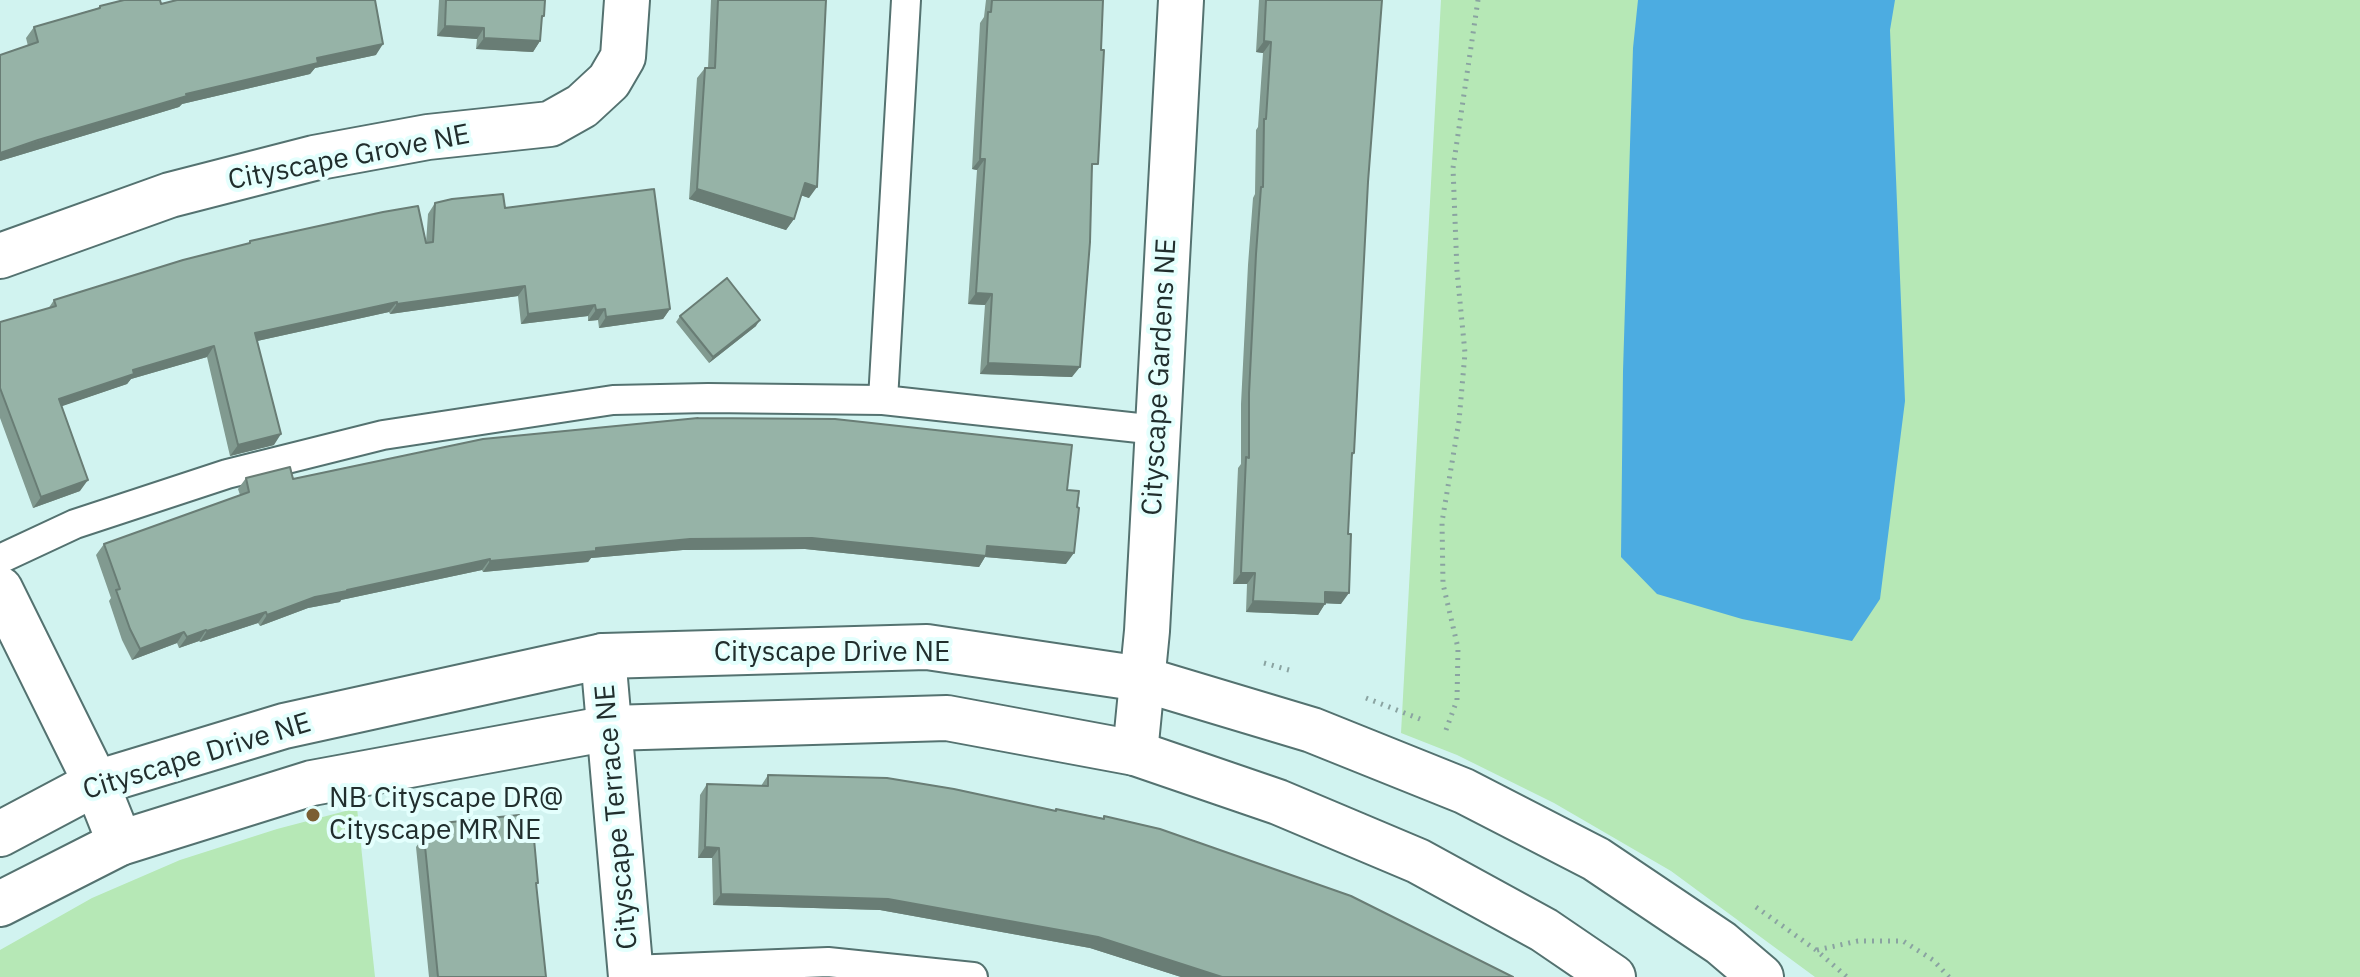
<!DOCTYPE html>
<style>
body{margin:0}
canvas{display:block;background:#d1f3f0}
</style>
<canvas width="2360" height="977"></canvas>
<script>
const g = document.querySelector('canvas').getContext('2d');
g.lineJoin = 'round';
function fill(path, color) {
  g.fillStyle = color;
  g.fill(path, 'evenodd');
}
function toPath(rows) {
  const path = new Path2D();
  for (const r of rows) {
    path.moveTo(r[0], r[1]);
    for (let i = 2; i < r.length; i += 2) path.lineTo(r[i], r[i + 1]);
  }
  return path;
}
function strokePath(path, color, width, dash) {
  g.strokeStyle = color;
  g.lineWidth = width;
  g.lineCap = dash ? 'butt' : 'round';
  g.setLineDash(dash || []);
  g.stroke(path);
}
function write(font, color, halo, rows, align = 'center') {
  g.font = font + ' "IBM Plex Sans",sans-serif';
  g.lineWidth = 8;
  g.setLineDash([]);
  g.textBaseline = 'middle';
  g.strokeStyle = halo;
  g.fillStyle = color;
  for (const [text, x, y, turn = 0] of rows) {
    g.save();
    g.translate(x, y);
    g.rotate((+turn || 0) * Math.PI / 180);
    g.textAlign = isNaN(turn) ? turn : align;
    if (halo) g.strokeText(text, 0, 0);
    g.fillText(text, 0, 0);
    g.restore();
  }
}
fill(toPath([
 [1441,0,2360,0,2360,977,1815,977,1671,871,1554,803,1457,755,1401,733],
 [357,808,375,977,0,977,0,950,92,898,180,860,277,829]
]), '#b6e8b6');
fill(toPath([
 [1638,0,1895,0,1890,30,1905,401,1880,599,1852,641,1742,619,1657,594,1621,557,1623,371,1633,48]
]), '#4cace1');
const service = toPath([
 [883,400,906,0],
 [0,559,75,524,227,474,383,435,613,400,708,398,883,400,1157,430],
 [631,970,828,962,973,977]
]);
const minor = toPath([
 [0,256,170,195,314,158,428,137,550,124,582,106,609,81,623,57,627,0],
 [0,589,96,783,120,843],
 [603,656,631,977],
 [1135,753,1147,631,1181,0]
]);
const tertiary = toPath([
 [0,834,96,783,284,726,603,656,927,647,1142,679,1312,730,1464,791,1596,859,1721,943,1761,977],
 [0,904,120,843,312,783,610,728,947,718,1135,753,1278,802,1418,861,1544,930,1613,977]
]);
strokePath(service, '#547270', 32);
strokePath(minor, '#547270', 48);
strokePath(tertiary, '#547270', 48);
strokePath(toPath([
 [1264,663,1289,670],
 [1366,698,1420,719],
 [1446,730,1457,700,1458,648,1443,584,1442,522,1459,421,1465,353,1457,271,1453,168,1478,0],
 [1756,907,1816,950,1847,977],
 [1817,950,1858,941,1903,941,1933,960,1949,977]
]), '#8aa3a1', 5, [2, 6]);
strokePath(service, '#fff', 28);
strokePath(minor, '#fff', 44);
strokePath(tertiary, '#fff', 44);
fill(toPath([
 [439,0,545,0,544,16,541,20,540,41,533,52,476,49,477,39,437,36],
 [711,0,826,0,809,198,801,195,794,219,786,230,689,199,697,78,705,68,708,68],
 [986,0,1103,0,1092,173,1072,377,980,374,985,305,968,304,977,170,972,169,980,23,984,17],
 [1259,0,1382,0,1368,182,1354,453,1352,457,1341,604,1325,603,1318,615,1246,612,1247,584,1233,584,1238,468,1241,464,1241,404,1248,265,1253,198,1255,194,1256,130,1258,127,1263,53,1256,52],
 [161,4,376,55,315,68,310,74,182,104,179,107,0,161,0,55,28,46,26,38,34,27,98,8,100,6],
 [435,203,505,208,670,309,663,319,599,328,598,320,588,321,588,316,521,324,518,296,390,314,389,312,257,341,274,445,230,456,207,357,131,379,127,384,61,406,80,491,33,508,0,418,0,322,48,309,54,300,248,244,250,241,426,243,428,214],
 [680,316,756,326,709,363,676,322],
 [246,478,1067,490,1066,564,985,557,979,567,805,549,683,550,591,558,588,562,483,572,482,570,341,600,340,602,308,608,260,626,258,623,200,642,199,641,179,648,177,643,132,660,122,640,109,601,111,598,96,555,104,544,240,495,238,489],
 [768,775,1055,811,1056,809,1103,818,1104,816,1513,977,1181,977,1090,948,880,910,713,905,712,858,698,858,700,795,707,784,761,786],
 [442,823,521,841,536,886,546,977,429,977,416,847,424,836,434,835]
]), '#819a90');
fill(toPath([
 [445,26,484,28,477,39,437,36],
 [484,38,540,41,533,52,476,49],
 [1264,41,1271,42,1263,53,1256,52],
 [383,44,376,55,315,68,310,74,182,104,179,107,0,161,0,153,186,94,317,58],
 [980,159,985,159,977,170,972,169],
 [805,183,817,187,809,198,797,194],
 [697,189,794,219,786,230,689,199],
 [525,286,518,296,390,314,397,304],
 [976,293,992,294,985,305,968,304],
 [397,302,389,312,248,343,255,333],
 [595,305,588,316,521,324,528,314],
 [605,309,598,320,588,321,596,310],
 [670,309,663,319,599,328,606,317],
 [760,320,756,326,709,363,713,357],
 [214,346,207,357,131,379,127,384,51,410,59,399,133,370],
 [988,363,1080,367,1072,377,980,374],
 [281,434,274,445,230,456,238,445],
 [88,480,80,491,33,508,41,497],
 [812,538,987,546,1074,553,1066,564,985,557,979,567,805,549,683,550,591,558,588,562,483,572,490,561,596,548,690,539],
 [490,559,482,570,341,600,340,602,308,608,260,626,267,615,315,597],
 [1241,573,1255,573,1247,584,1233,584],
 [1325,592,1349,593,1341,604,1318,603],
 [1253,601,1325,604,1318,615,1246,612],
 [266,612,258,623,200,642,207,631],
 [206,630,199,641,179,648,187,637],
 [184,632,177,643,132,660,140,649],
 [705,847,719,848,712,858,698,858],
 [721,894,888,899,1098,937,1222,977,1181,977,1090,948,880,910,713,905]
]), '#697d75');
const building = toPath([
 [124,0,160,0,161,4,177,0,375,0,383,44,317,58,318,63,186,94,187,96,38,140,0,153,0,55,38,42,34,27,100,8,100,6,124,0],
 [446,0,545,0,544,16,542,16,540,41,484,38,484,28,445,26,446,0],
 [718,0,826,0,817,187,805,183,794,219,697,189,705,68,715,68,718,0],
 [992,0,1103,0,1101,50,1104,50,1098,164,1092,164,1090,242,1080,367,988,363,992,294,976,293,985,159,980,159,988,12,991,12,992,0],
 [1266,0,1382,0,1368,182,1354,453,1352,453,1348,534,1351,534,1349,593,1325,592,1325,604,1253,601,1255,573,1241,573,1246,457,1249,458,1249,393,1256,254,1261,187,1263,187,1264,119,1266,119,1271,42,1264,41,1266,0],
 [654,189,670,309,606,317,605,309,596,310,595,305,528,314,525,286,397,304,397,302,255,333,281,434,238,445,214,346,133,370,134,374,59,399,88,480,41,497,0,388,0,322,56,306,54,300,183,260,250,243,250,241,383,212,418,206,426,243,433,242,435,203,452,199,503,194,505,208,654,189],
 [727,278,760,320,713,357,680,316,727,278],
 [698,418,835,419,1072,445,1067,490,1079,491,1077,507,1079,508,1074,553,987,546,986,556,812,538,690,539,596,548,596,551,490,561,490,559,347,590,347,591,315,597,267,615,266,612,207,631,206,630,187,637,184,632,140,649,130,629,116,590,120,589,104,544,249,492,246,478,290,467,293,479,483,439,698,418],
 [768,775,887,778,954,789,1056,811,1056,809,1104,819,1104,816,1160,829,1351,896,1513,977,1222,977,1098,937,888,899,721,894,719,848,705,847,707,784,768,786,768,775],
 [519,815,521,841,534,839,538,883,536,883,546,977,438,977,424,836,444,834,442,823,519,815]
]);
fill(building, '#96b3a7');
strokePath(building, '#697d75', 2);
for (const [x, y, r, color] of [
 [313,815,8,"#7b5e32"]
]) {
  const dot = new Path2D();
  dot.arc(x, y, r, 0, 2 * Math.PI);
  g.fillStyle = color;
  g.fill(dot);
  strokePath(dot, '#e4fffd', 3);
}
write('28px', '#212e2d', '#e4fffd', [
 ["Cityscape Grove NE",349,158,-11],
 ["Cityscape Gardens NE",1160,377,-87],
 ["Cityscape Drive NE",832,653],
 ["Cityscape Drive NE",197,757,-17],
 ["Cityscape Terrace NE",617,817,-95]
]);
write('28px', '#212e2d', '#e4fffd', [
 ["NB Cityscape DR@",329,799],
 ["Cityscape MR NE",329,831]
], 'left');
</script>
